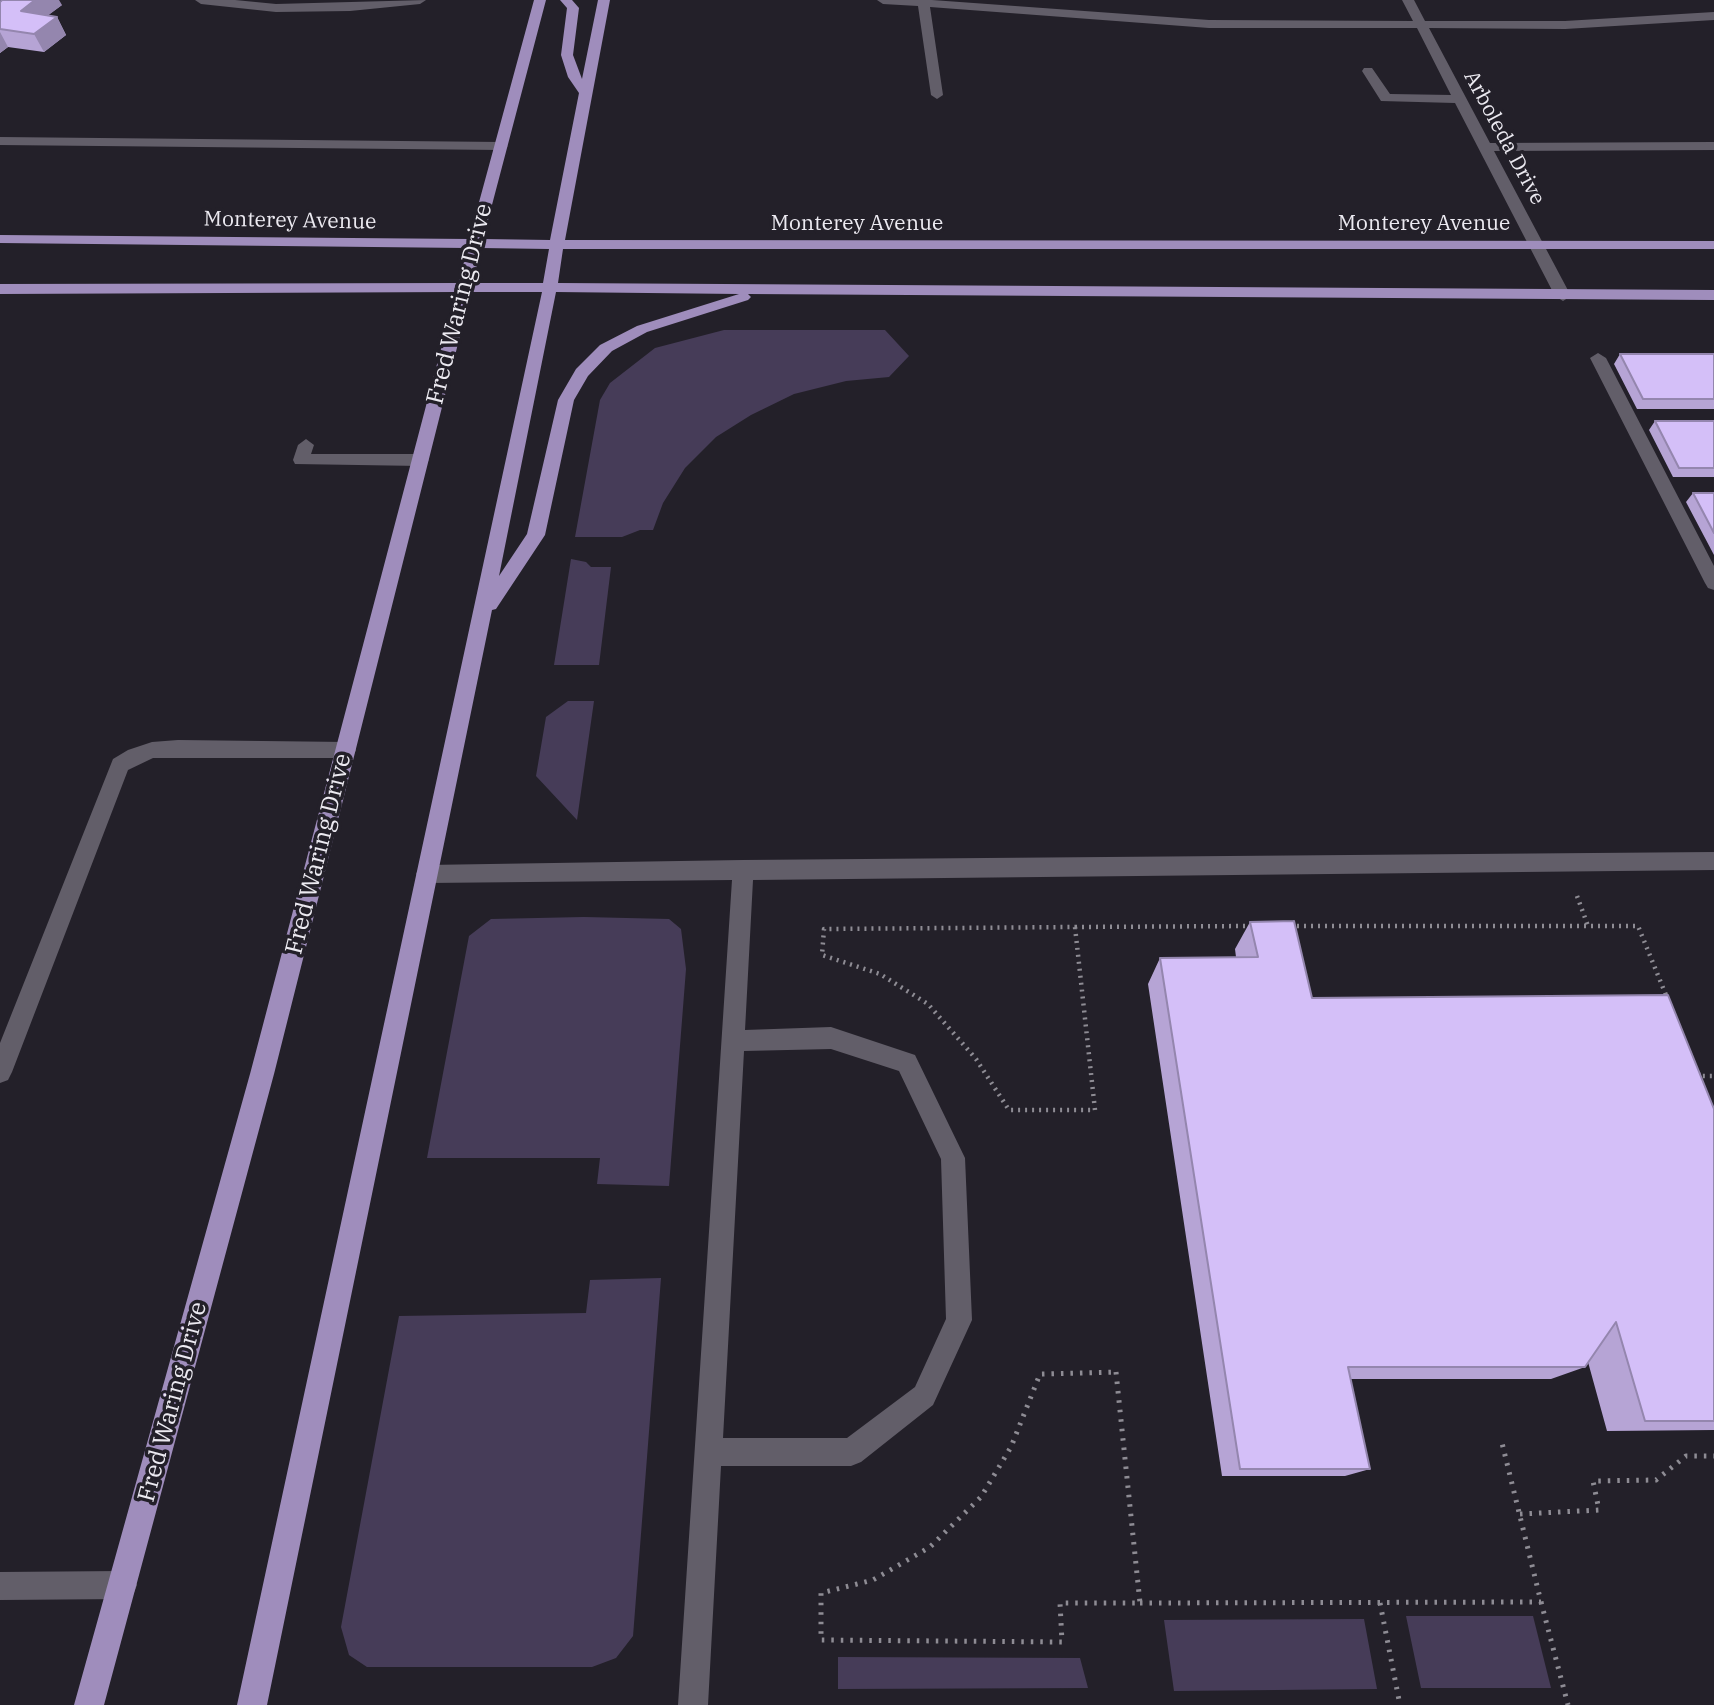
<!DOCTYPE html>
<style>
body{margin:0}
canvas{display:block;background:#232029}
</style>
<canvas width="1714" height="1705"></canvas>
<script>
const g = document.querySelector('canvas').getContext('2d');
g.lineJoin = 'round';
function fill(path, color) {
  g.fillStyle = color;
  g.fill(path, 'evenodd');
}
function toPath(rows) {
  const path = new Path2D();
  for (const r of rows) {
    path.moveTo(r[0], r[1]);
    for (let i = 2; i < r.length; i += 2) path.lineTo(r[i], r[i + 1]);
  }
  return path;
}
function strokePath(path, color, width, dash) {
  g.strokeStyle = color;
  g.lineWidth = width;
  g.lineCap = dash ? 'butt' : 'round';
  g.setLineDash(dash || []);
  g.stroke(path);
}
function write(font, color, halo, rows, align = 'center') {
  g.font = font + ' "IBM Plex Serif",serif';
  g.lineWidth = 7;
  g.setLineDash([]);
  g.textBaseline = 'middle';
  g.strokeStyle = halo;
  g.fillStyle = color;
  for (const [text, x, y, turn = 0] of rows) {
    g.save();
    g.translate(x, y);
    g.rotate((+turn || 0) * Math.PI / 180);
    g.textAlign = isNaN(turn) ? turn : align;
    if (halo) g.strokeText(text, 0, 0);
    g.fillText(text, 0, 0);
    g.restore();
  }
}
fill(toPath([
 [724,330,885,330,909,356,889,377,846,381,794,394,751,415,716,437,685,468,663,503,653,530,640,530,622,537,575,537,600,400,610,383,655,348],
 [571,559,586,562,591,567,611,567,599,665,554,665],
 [568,701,594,701,577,820,536,776,546,717],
 [584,917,669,919,681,929,686,969,669,1186,597,1184,600,1158,427,1158,469,936,491,919],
 [661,1278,633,1636,616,1658,592,1667,367,1667,349,1655,341,1627,399,1316,586,1313,590,1280],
 [1406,1616,1533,1616,1551,1688,1421,1688],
 [1364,1619,1377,1689,1174,1691,1164,1620],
 [838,1657,1080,1658,1088,1688,838,1689]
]), '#463c58');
strokePath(toPath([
 [1577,896,1588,926],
 [1290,926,1638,926,1668,1000],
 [1075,927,1095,1110,1009,1110,976,1059,928,1004,880,974,822,955,824,929,1075,927],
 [1075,927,1253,926],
 [1698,1073,1699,1076,1714,1076]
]), '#8e8c94', 4.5, [2, 5]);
strokePath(toPath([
 [1116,1372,1140,1603,1060,1603,1062,1642,821,1640,821,1593,873,1580,930,1547,981,1497,1011,1447,1040,1374,1116,1372],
 [1520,1514,1599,1510,1593,1481,1656,1480,1686,1456,1714,1456],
 [1541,1602,1568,1705],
 [1140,1603,1541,1602,1502,1443],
 [1380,1603,1400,1705]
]), '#8e8c94', 5, [2.5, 7]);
fill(toPath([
 [195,0,235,0,276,4,426,0,420,4,350,11,276,12,201,4,195,0],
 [877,0,932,0,1209,20,1413,21,1402,0,1414,0,1425,21,1565,21,1714,12,1714,20,1565,29,1429,28,1490,143,1714,142,1714,150,1494,151,1571,296,1563,301,1555,296,1455,103,1381,101,1362,71,1364,68,1372,68,1390,94,1451,95,1417,28,1209,28,930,7,943,95,937,99,931,95,918,6,883,4,877,0],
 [0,137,501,142,508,146,501,150,0,145,0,137],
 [1598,353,1606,358,1714,566,1714,590,1708,588,1705,583,1590,358,1598,353],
 [306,439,314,445,311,454,421,454,429,460,421,466,295,464,293,460,298,445,306,439],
 [178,740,346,742,353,744,356,750,353,756,346,758,153,758,128,770,12,1072,8,1080,0,1083,0,1043,113,759,128,750,152,742,178,740],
 [1714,852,1714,870,753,880,745,1030,831,1027,915,1055,965,1158,972,1320,933,1405,861,1462,851,1466,721,1466,708,1705,678,1705,732,880,427,883,419,880,416,874,419,868,427,865,743,860,1714,852],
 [831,1049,899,1071,941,1159,946,1319,915,1387,847,1438,723,1438,744,1051,831,1049],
 [123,1571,133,1575,137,1585,133,1595,123,1599,0,1600,0,1572,123,1571]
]), '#625e69');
fill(toPath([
 [534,0,546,0,483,239,550,240,579,93,568,77,561,55,567,8,560,0,572,0,579,8,573,55,582,79,598,0,610,0,565,240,1714,241,1714,249,563,249,558,283,1714,290,1714,300,748,294,751,297,748,300,647,332,612,351,588,376,574,400,545,535,496,609,492,610,267,1705,237,1705,542,292,471,292,274,1074,104,1705,74,1705,250,1074,456,292,0,294,0,284,459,283,467,248,0,243,0,235,469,239,534,0],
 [481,248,549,249,543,283,473,283,481,248],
 [556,292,739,294,637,326,600,345,576,369,558,400,527,534,499,576,556,292]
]), '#9f8dbc');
fill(toPath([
 [0,2,62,5,48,15,57,17,66,35,44,52,8,47,0,53],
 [1620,354,1714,354,1714,409,1637,409,1614,364],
 [1655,421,1714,421,1714,477,1673,477,1649,430],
 [1693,493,1714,493,1714,555,1686,502],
 [1250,922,1312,998,1714,1109,1714,1430,1607,1431,1588,1362,1585,1367,1551,1379,1350,1379,1370,1469,1345,1476,1222,1476,1148,984,1160,958,1236,957,1235,949]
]), '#b6a4d5');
fill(toPath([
 [35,0,59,0,62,5,30,29,21,11],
 [57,17,66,35,44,52,34,34],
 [0,32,8,47,0,53]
]), '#9486ae');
const building = toPath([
 [2,0,35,0,21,11,57,17,34,34,0,29,0,2,2,0],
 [1620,354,1714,354,1714,399,1643,399,1620,354],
 [1655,421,1714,421,1714,468,1679,468,1655,421],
 [1693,493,1714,493,1714,533,1693,493],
 [1294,921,1312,998,1668,995,1714,1109,1714,1421,1645,1421,1616,1322,1585,1367,1348,1367,1370,1469,1240,1469,1160,958,1258,957,1250,922,1294,921]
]);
fill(building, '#d4bff8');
strokePath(building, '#9486ae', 2);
write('21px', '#eceaf1', '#232029', [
 ["Arboleda Drive",1504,138,62],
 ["Monterey Avenue",290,221,1],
 ["Monterey Avenue",857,224],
 ["Monterey Avenue",1424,224]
]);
write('24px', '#eceaf1', '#232029', [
 ["Fred Waring Drive",460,304,-76],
 ["Fred Waring Drive",319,854,-76],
 ["Fred Waring Drive",173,1402,-75]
]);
</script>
